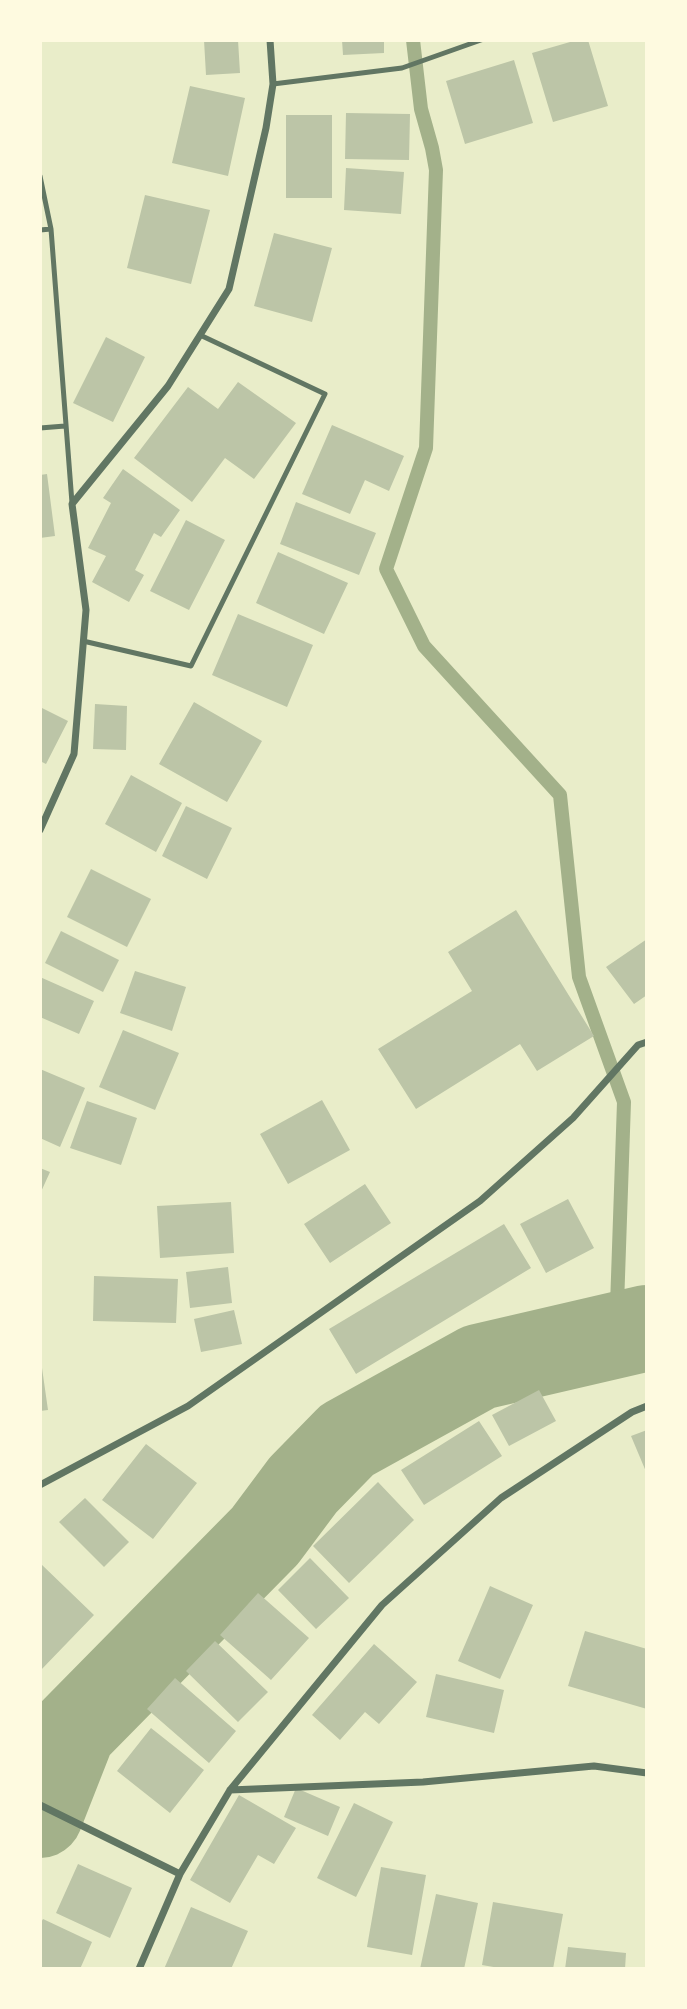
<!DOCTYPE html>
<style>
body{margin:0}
#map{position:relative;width:687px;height:2009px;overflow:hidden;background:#e9edc9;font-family:Ubuntu,sans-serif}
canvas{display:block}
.frame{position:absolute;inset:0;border:42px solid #fefae0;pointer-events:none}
</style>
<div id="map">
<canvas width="687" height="2009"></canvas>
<div class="frame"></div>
</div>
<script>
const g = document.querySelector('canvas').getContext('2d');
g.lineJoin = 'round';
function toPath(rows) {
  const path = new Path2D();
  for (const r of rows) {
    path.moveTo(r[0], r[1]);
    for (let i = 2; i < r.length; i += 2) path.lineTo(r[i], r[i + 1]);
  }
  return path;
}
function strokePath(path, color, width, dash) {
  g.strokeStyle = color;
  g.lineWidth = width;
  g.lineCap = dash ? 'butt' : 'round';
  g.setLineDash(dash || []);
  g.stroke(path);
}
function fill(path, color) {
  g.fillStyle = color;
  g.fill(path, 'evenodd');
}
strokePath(toPath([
 [413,40,421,109,432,148,436,170,426,448,386,569,424,646,560,795,579,977,624,1102,616,1335]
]), '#a3b18a', 14);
strokePath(toPath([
 [40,1815,73,1731,265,1536,303,1485,347,1440,479,1367,647,1328]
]), '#a3b18a', 86);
fill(toPath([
 [204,40,238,40,240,73,206,75],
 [342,40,384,40,384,53,343,55],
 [577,40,588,40,608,106,553,122,532,53],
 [514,60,533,123,465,144,446,81],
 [190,86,245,98,228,176,172,163],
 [346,113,410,114,409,160,345,159],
 [286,115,332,115,332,198,286,198],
 [346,168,404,172,401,214,344,210],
 [145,195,210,210,191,284,127,268],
 [274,233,332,248,312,322,254,306],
 [106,337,145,357,113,422,73,403],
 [238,382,296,423,254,479,225,458,192,502,134,458,188,387,218,409],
 [332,425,404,456,389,491,365,480,350,514,302,494],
 [123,469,180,510,161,537,154,533,135,570,144,575,129,602,92,582,106,556,88,548,111,503,103,498],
 [47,474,55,536,40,538,40,475],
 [296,502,376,533,359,575,280,544],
 [186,520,225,540,189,610,150,591],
 [278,552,348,583,324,634,256,603],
 [238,614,313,645,287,707,212,675],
 [194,702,262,741,227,802,159,764],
 [95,704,127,706,126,750,93,749],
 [40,707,68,721,46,764,40,761],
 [131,775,182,803,156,852,105,824],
 [186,806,232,828,207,879,162,856],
 [91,869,151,899,127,947,67,917],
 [516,910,594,1036,537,1071,520,1044,416,1109,378,1049,472,991,448,952],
 [61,931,119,960,103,992,45,963],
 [647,939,647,995,634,1004,606,967],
 [135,971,186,987,172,1031,120,1013],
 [40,977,94,1001,79,1034,40,1017],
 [123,1030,179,1053,155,1110,99,1087],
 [40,1069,85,1088,60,1147,40,1138],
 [322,1100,350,1150,288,1184,260,1134],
 [87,1101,137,1118,121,1165,70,1148],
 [40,1168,50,1172,40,1194],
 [365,1184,391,1223,330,1263,304,1224],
 [568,1199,594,1248,546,1273,520,1224],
 [231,1202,234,1253,160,1258,157,1206],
 [504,1224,531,1268,356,1374,329,1329],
 [228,1267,232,1303,190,1308,186,1272],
 [94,1276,178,1279,176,1323,93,1321],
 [234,1310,242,1344,201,1352,194,1319],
 [40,1368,42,1368,48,1410,40,1411],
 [539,1390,556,1421,509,1446,492,1415],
 [479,1421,502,1456,424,1505,401,1470],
 [647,1430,647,1474,631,1436],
 [146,1444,197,1483,153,1539,102,1500],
 [378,1482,414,1520,349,1583,313,1546],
 [85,1498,129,1542,104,1567,59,1522],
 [310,1558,349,1598,316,1629,278,1590],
 [41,1564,94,1615,40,1671,40,1565],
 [490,1586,533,1605,500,1679,458,1661],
 [258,1593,309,1638,271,1680,220,1635],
 [585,1631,647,1649,647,1709,568,1686],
 [215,1641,268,1692,238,1722,186,1671],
 [374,1644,417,1682,379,1724,365,1712,340,1740,312,1715],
 [436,1674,504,1690,494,1733,426,1717],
 [175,1678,236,1731,209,1763,147,1709],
 [151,1728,204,1770,170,1813,117,1771],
 [296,1788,340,1807,328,1836,284,1817],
 [239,1795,296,1828,274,1864,258,1855,230,1903,190,1880],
 [354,1803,393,1822,356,1897,317,1878],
 [78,1864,132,1888,110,1938,56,1913],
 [381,1867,426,1875,412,1955,367,1947],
 [436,1894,478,1903,464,1969,420,1969],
 [493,1902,563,1914,553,1969,505,1969,482,1965],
 [191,1907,248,1931,231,1969,164,1969],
 [43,1919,92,1942,80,1969,40,1969,40,1924],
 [568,1947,626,1953,625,1969,565,1969]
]), '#bcc5a7');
strokePath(toPath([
 [273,84,402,68,481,40],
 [40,176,51,229,72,503],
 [40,230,51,229],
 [40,428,65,426],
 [83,641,191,666,325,394,200,335]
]), '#617663', 5);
strokePath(toPath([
 [40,830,74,754,86,610,72,504,168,386,229,289,266,128,273,84,270,40],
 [40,1485,188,1406,480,1201,573,1118,638,1045,647,1042],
 [230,1790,423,1782,594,1766,647,1773],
 [40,1805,180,1874],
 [139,1969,180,1874,230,1790,382,1605,501,1498,632,1412,647,1406]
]), '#617663', 7);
</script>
